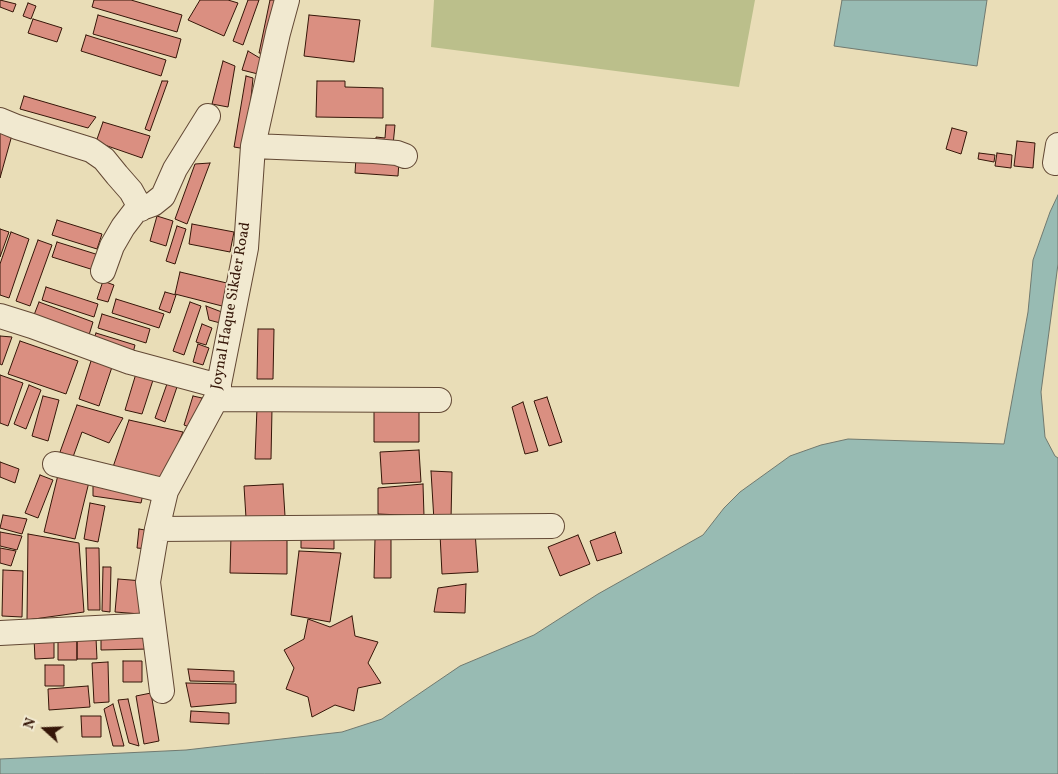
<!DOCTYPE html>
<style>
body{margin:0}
#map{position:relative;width:1058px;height:774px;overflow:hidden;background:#e9ddb7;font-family:Vollkorn,serif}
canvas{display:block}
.north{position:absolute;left:20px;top:704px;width:50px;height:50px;-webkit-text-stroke:4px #f1e9d0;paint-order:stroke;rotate:290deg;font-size:14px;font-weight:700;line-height:20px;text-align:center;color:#351608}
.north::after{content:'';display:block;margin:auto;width:18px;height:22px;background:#351608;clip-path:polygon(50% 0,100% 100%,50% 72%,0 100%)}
</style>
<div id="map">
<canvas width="1058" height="774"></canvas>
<div class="north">N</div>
</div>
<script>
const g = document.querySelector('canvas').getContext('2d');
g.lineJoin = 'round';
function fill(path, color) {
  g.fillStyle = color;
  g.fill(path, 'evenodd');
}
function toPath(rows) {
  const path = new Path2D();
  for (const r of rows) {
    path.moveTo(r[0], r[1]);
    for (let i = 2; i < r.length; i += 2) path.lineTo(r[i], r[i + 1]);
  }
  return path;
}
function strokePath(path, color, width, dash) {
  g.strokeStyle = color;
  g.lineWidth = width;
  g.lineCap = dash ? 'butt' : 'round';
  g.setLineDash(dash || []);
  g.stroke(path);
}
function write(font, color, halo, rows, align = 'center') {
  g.font = font + ' Vollkorn,serif';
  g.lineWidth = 4;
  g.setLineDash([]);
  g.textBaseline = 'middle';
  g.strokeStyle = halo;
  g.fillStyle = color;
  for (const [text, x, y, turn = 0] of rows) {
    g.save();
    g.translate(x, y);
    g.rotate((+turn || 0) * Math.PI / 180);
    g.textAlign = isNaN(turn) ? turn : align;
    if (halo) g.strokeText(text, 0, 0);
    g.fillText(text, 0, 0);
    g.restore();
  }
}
fill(toPath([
 [434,0,755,0,739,87,431,47]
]), '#bbbf8b');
const water = toPath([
 [842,0,987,0,977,66,834,46,842,0],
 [1058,195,1058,264,1041,392,1045,437,1055,456,1058,458,1058,774,0,774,0,759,186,750,342,732,382,719,460,666,534,635,598,594,703,535,724,508,740,492,790,456,821,445,848,439,1004,444,1028,312,1033,260,1050,212,1058,195]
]);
fill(water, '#98bbb3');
strokePath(water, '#70796f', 1);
const building = toPath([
 [0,0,16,4,13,12,0,7,0,0],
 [94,0,131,0,182,15,177,32,92,7,94,0],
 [200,0,228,0,238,3,224,36,188,20,200,0],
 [248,0,259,0,243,45,233,41,248,0],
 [270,0,279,0,268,54,259,53,270,0],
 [28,3,36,6,31,19,23,16,28,3],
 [98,15,181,39,176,58,93,34,98,15],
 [309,15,360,20,354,62,304,56,309,15],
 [33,19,62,28,57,42,28,33,33,19],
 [86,35,166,60,161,76,81,51,86,35],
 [248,51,263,60,258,74,242,70,248,51],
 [223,61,235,66,228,107,212,104,223,61],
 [246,76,253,78,246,149,234,147,246,76],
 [162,81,168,81,150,131,145,129,162,81],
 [317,81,345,81,345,87,383,88,383,118,316,117,317,81],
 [24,96,96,117,88,128,20,109,24,96],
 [103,122,150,136,142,158,96,142,103,122],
 [386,125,395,125,393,145,376,144,376,137,385,138,386,125],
 [952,128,967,132,961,154,946,149,952,128],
 [0,130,12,135,0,178,0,130],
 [1017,141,1035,143,1033,168,1014,166,1017,141],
 [979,153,995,155,994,162,978,159,979,153],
 [997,153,1012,155,1011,168,995,166,997,153],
 [356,158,399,161,398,176,355,173,356,158],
 [210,163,187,224,175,219,195,164,210,163],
 [157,216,173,221,166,246,150,241,157,216],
 [57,220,102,234,97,249,52,235,57,220],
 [192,224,234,232,230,252,189,244,192,224],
 [177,226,186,229,175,264,166,261,177,226],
 [0,229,9,232,0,257,0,229],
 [11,232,29,239,9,298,0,295,0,264,11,232],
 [38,240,52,245,30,306,16,301,38,240],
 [57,242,102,256,97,271,52,257,57,242],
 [180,272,231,284,226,307,175,294,180,272],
 [103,281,114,285,108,302,97,299,103,281],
 [46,287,98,304,94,317,42,300,46,287],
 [165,292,176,295,170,313,159,309,165,292],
 [116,299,164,314,159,328,112,313,116,299],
 [39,302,93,322,89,335,34,315,39,302],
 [190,302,201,306,184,355,173,351,190,302],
 [206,306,227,314,224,324,209,320,206,306],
 [102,314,150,329,146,343,98,328,102,314],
 [202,324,212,328,206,345,196,342,202,324],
 [258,329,274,329,273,379,257,379,258,329],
 [96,333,135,345,132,357,92,344,96,333],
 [0,336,12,337,2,365,0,364,0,336],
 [20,341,78,361,66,394,8,374,20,341],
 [198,344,209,348,203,365,193,362,198,344],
 [91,361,112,367,99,406,79,399,91,361],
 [138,367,155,374,142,414,125,410,138,367],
 [0,375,23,383,8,426,0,423,0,375],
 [168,381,178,384,165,422,155,418,168,381],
 [29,385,41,390,26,429,14,424,29,385],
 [43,396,59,400,48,441,32,436,43,396],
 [193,396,202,398,192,428,184,425,193,396],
 [547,397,562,442,549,446,534,401,547,397],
 [523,402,538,451,525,454,512,407,523,402],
 [77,405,123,418,109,443,82,432,73,457,60,452,77,405],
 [257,408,272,409,271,459,255,459,257,408],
 [374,410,419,410,419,442,374,442,374,410],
 [129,420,183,432,162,481,113,467,129,420],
 [419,450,421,482,382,484,380,452,419,450],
 [0,462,19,469,15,483,0,477,0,462],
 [431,471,452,472,451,520,434,521,431,471],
 [40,475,53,480,38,518,25,513,40,475],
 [58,475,89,482,75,539,44,532,58,475],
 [93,480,144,490,141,503,93,496,93,480],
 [283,484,285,516,246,518,244,486,283,484],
 [423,484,424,516,378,514,378,488,423,484],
 [90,503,105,506,98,542,84,539,90,503],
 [3,515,27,519,22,534,0,528,3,515],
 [139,529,151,531,149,549,137,548,139,529],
 [0,532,22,536,17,550,0,546,0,532],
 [475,532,478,572,442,574,440,534,475,532],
 [615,532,622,553,597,561,590,541,615,532],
 [28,534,79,543,84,612,27,620,28,534],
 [301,534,334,534,334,549,301,548,301,534],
 [578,535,590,564,560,576,548,547,578,535],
 [231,536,287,537,287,574,230,573,231,536],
 [375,539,391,539,391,578,374,578,375,539],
 [0,548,16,551,11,566,0,563,0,548],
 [86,548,99,548,100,610,88,610,86,548],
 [299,551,341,553,330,622,291,615,299,551],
 [103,567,111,567,110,612,102,611,103,567],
 [3,570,23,571,22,617,2,616,3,570],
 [118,579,143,581,141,614,115,612,118,579],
 [466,584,465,613,434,612,438,588,466,584],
 [352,616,355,636,378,642,368,663,381,683,358,688,354,711,335,705,312,717,308,697,286,689,294,668,284,650,304,639,308,619,330,627,352,616],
 [149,632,149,649,101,650,101,633,149,632],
 [34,638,54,638,54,658,35,659,34,638],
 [77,638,96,638,97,659,77,659,77,638],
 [77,639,77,660,58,660,58,640,77,639],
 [123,661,142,661,142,682,123,682,123,661],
 [108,662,109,702,94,703,92,663,108,662],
 [45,665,64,665,64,686,45,686,45,665],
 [188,669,234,671,234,682,190,681,188,669],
 [186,683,236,684,236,703,191,707,186,683],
 [88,686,90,707,49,710,48,689,88,686],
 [151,693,159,741,144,744,136,696,151,693],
 [128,699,139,746,129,743,118,700,128,699],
 [113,704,124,746,113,746,104,709,113,704],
 [191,711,229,713,229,724,190,722,191,711],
 [81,716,101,716,101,737,82,737,81,716]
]);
fill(building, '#da8f81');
strokePath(building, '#351608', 1);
const minor = toPath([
 [0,120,17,127,91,150,104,159,117,175,131,191,141,209],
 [253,146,374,151,397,153,405,156],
 [1055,163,1058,145],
 [103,271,112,246,123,227,136,210,153,204,163,196,175,169,208,116],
 [0,316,32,326,130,362,219,386],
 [216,399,439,400],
 [55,464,166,491],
 [157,529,552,526],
 [0,633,153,625],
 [162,691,148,582,157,529,166,491,216,399,246,248,253,146,278,33,287,0]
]);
strokePath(minor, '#624834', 26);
strokePath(minor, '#f1e9d0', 24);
write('15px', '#351608', '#f1e9d0', [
 ["Joynal Haque Sikder Road",232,306,-80]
]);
</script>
